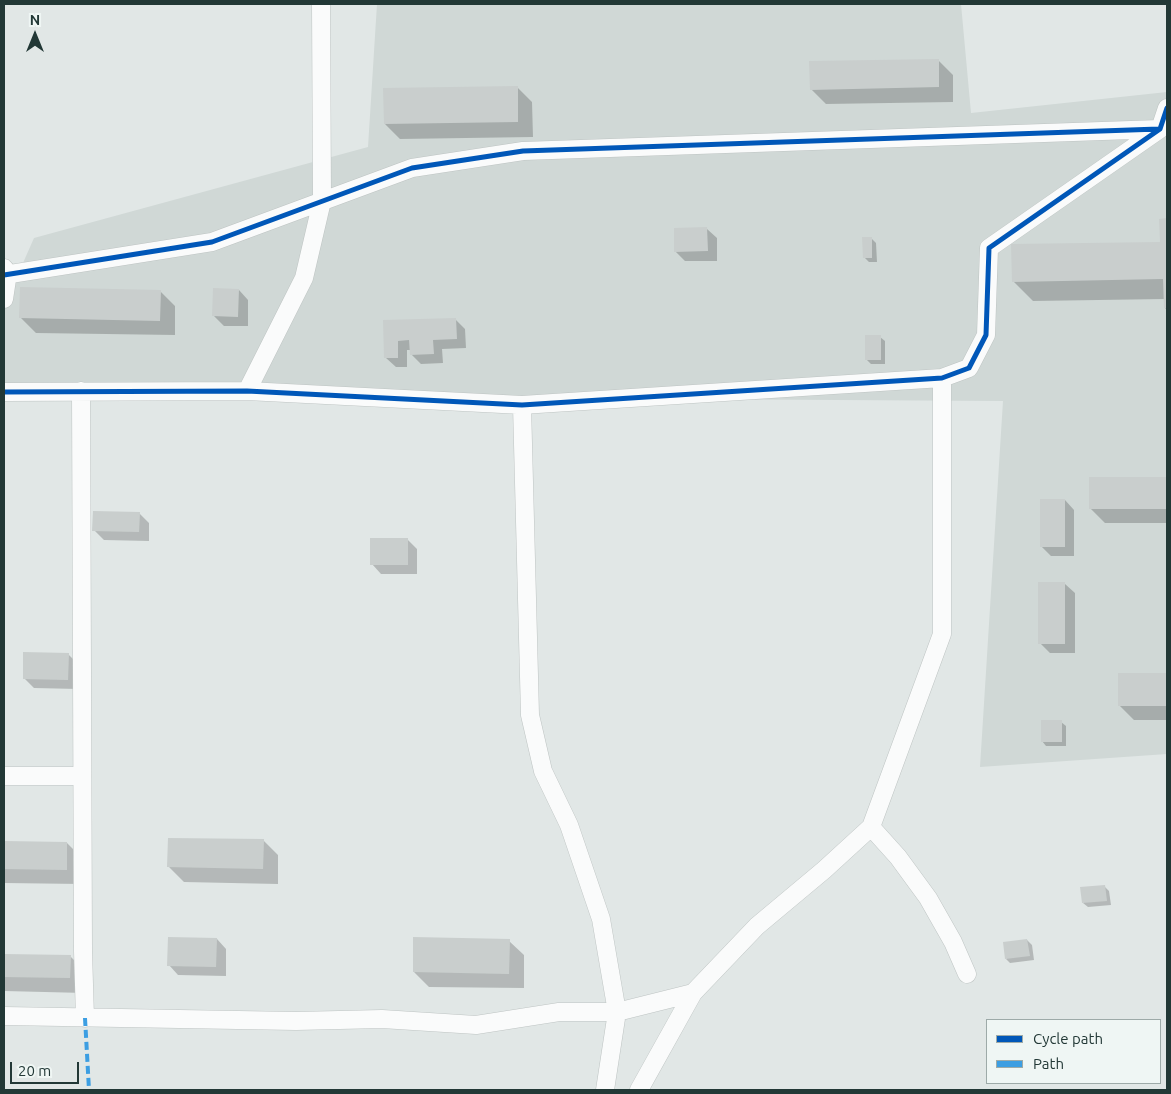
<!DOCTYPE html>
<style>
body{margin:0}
#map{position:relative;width:1171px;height:1094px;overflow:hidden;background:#e1e7e6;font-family:Ubuntu,sans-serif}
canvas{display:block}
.frame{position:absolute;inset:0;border:5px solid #223836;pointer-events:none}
.legend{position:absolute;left:986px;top:1019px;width:175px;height:65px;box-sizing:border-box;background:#eff6f4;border:1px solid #9daaa8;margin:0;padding:6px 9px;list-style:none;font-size:15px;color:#223836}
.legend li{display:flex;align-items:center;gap:10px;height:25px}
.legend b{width:25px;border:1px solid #9daaa8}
.north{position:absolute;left:10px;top:10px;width:50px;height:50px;-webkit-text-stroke:4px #eff6f4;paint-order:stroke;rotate:0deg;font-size:14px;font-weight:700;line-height:20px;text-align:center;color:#223836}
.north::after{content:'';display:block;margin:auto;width:18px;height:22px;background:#223836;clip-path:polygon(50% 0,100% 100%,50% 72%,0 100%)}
.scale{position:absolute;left:10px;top:1062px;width:69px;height:22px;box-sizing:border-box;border:2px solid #223836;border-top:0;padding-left:6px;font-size:15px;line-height:18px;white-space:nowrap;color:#223836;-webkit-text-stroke:4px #eff6f4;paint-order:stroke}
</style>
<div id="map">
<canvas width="1171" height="1094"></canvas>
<div class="frame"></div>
<ul class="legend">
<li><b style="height:6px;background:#0057b8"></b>Cycle path</li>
<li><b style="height:6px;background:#3c9ee2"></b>Path</li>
</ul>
<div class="north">N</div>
<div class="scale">20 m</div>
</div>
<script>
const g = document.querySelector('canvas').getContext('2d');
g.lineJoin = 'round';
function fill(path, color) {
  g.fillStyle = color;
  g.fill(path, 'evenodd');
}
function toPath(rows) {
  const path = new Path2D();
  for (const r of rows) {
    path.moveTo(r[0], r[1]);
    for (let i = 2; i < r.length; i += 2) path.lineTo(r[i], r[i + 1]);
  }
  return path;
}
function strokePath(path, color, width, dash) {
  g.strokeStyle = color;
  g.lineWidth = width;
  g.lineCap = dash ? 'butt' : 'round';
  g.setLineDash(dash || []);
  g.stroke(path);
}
fill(toPath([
 [377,4,961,4,971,113,1167,92,1167,754,980,767,1003,401,4,395,4,306,34,238,368,147]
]), '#d0d8d6');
fill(toPath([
 [938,60,953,75,953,102,826,104,811,89],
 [517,87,532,102,533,137,400,139,385,124],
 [1161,220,1167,220,1167,310,1165,308,1165,299,1033,301,1013,281,1161,243],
 [707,229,717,238,717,261,685,261,675,251],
 [872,239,876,243,877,262,869,262,864,257],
 [239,290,248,300,248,326,224,326,214,316],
 [160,291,175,306,175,335,36,333,21,318],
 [455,319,465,329,466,348,442,349,443,363,421,364,411,354,411,350,407,350,407,367,396,367,386,358,385,321],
 [880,337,885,341,885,364,871,364,866,359],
 [1090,478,1167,478,1167,523,1105,523,1090,508],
 [1065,500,1074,510,1074,556,1051,556,1041,546],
 [139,513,149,523,149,541,104,540,94,530],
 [407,539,417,549,417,574,381,574,372,564],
 [1065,584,1075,593,1075,653,1050,653,1040,643],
 [68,654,78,664,78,689,34,688,24,678],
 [1119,675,1167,675,1167,720,1134,720,1119,705],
 [1061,722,1066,726,1066,746,1046,746,1042,741],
 [263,840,278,855,278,884,184,882,169,867],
 [4,842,67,843,82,858,81,884,4,883],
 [1104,886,1109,891,1111,905,1088,907,1083,903],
 [217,939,226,949,226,976,178,975,169,965],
 [1027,940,1032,945,1034,960,1010,963,1006,959],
 [509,941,524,955,524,988,429,987,414,972],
 [4,955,70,956,85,971,85,993,4,991]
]), '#0003');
fill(toPath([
 [939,59,939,87,810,90,809,61],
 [518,86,518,122,384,124,383,88],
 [1167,218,1167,308,1164,308,1163,279,1012,282,1011,244,1160,242,1159,219],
 [707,227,708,251,674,252,674,228],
 [862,237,872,237,872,258,863,258],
 [20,287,161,290,160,321,19,318],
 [213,288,239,289,238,317,212,316],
 [456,318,457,339,433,340,434,354,410,355,409,340,398,341,398,358,384,358,383,320],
 [865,335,881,335,881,360,865,360],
 [1089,477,1167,477,1167,509,1089,509],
 [1040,499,1065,499,1065,547,1040,547],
 [93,511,140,512,139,532,92,531],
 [370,538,408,538,408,565,370,565],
 [1038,582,1065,582,1065,644,1038,644],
 [23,652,69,653,68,680,23,679],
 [1118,673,1167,673,1167,706,1118,706],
 [1041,720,1062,720,1062,742,1041,742],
 [168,838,264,839,263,869,167,867],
 [4,841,67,842,67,870,4,869],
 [1105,885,1107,901,1082,903,1080,887],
 [168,937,217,938,216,967,167,966],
 [413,937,510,939,509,974,413,972],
 [1027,939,1030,956,1005,959,1003,942],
 [4,954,71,955,70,978,4,977]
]), '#c9cecd');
const minor = toPath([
 [4,268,8,273,4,299],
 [4,275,212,242,412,168,523,151,1160,129],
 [81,391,83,951,85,1018],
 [247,391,304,278,322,201,321,4],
 [4,392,247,391,522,405,942,378,969,368,986,335,989,248,1160,129,1167,108],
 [522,405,530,715,543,771,569,825,601,919,617,1012,605,1090],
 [4,776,82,776],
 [871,827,898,857,928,898,953,942,967,974],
 [4,1016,296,1021,382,1019,476,1025,559,1012,617,1012,693,993],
 [639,1090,693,993,757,926,824,870,871,827,942,634,942,378]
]);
strokePath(minor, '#bec4c3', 19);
strokePath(minor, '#fafbfb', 18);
strokePath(toPath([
 [85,1018,89,1090]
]), '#3c9ee2', 4, [8, 4]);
strokePath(toPath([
 [4,275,212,242,412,168,523,151,1159,129],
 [4,392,247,391,522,405,942,378,969,368,986,335,989,248,1160,129,1167,108]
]), '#0057b8', 5);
</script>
